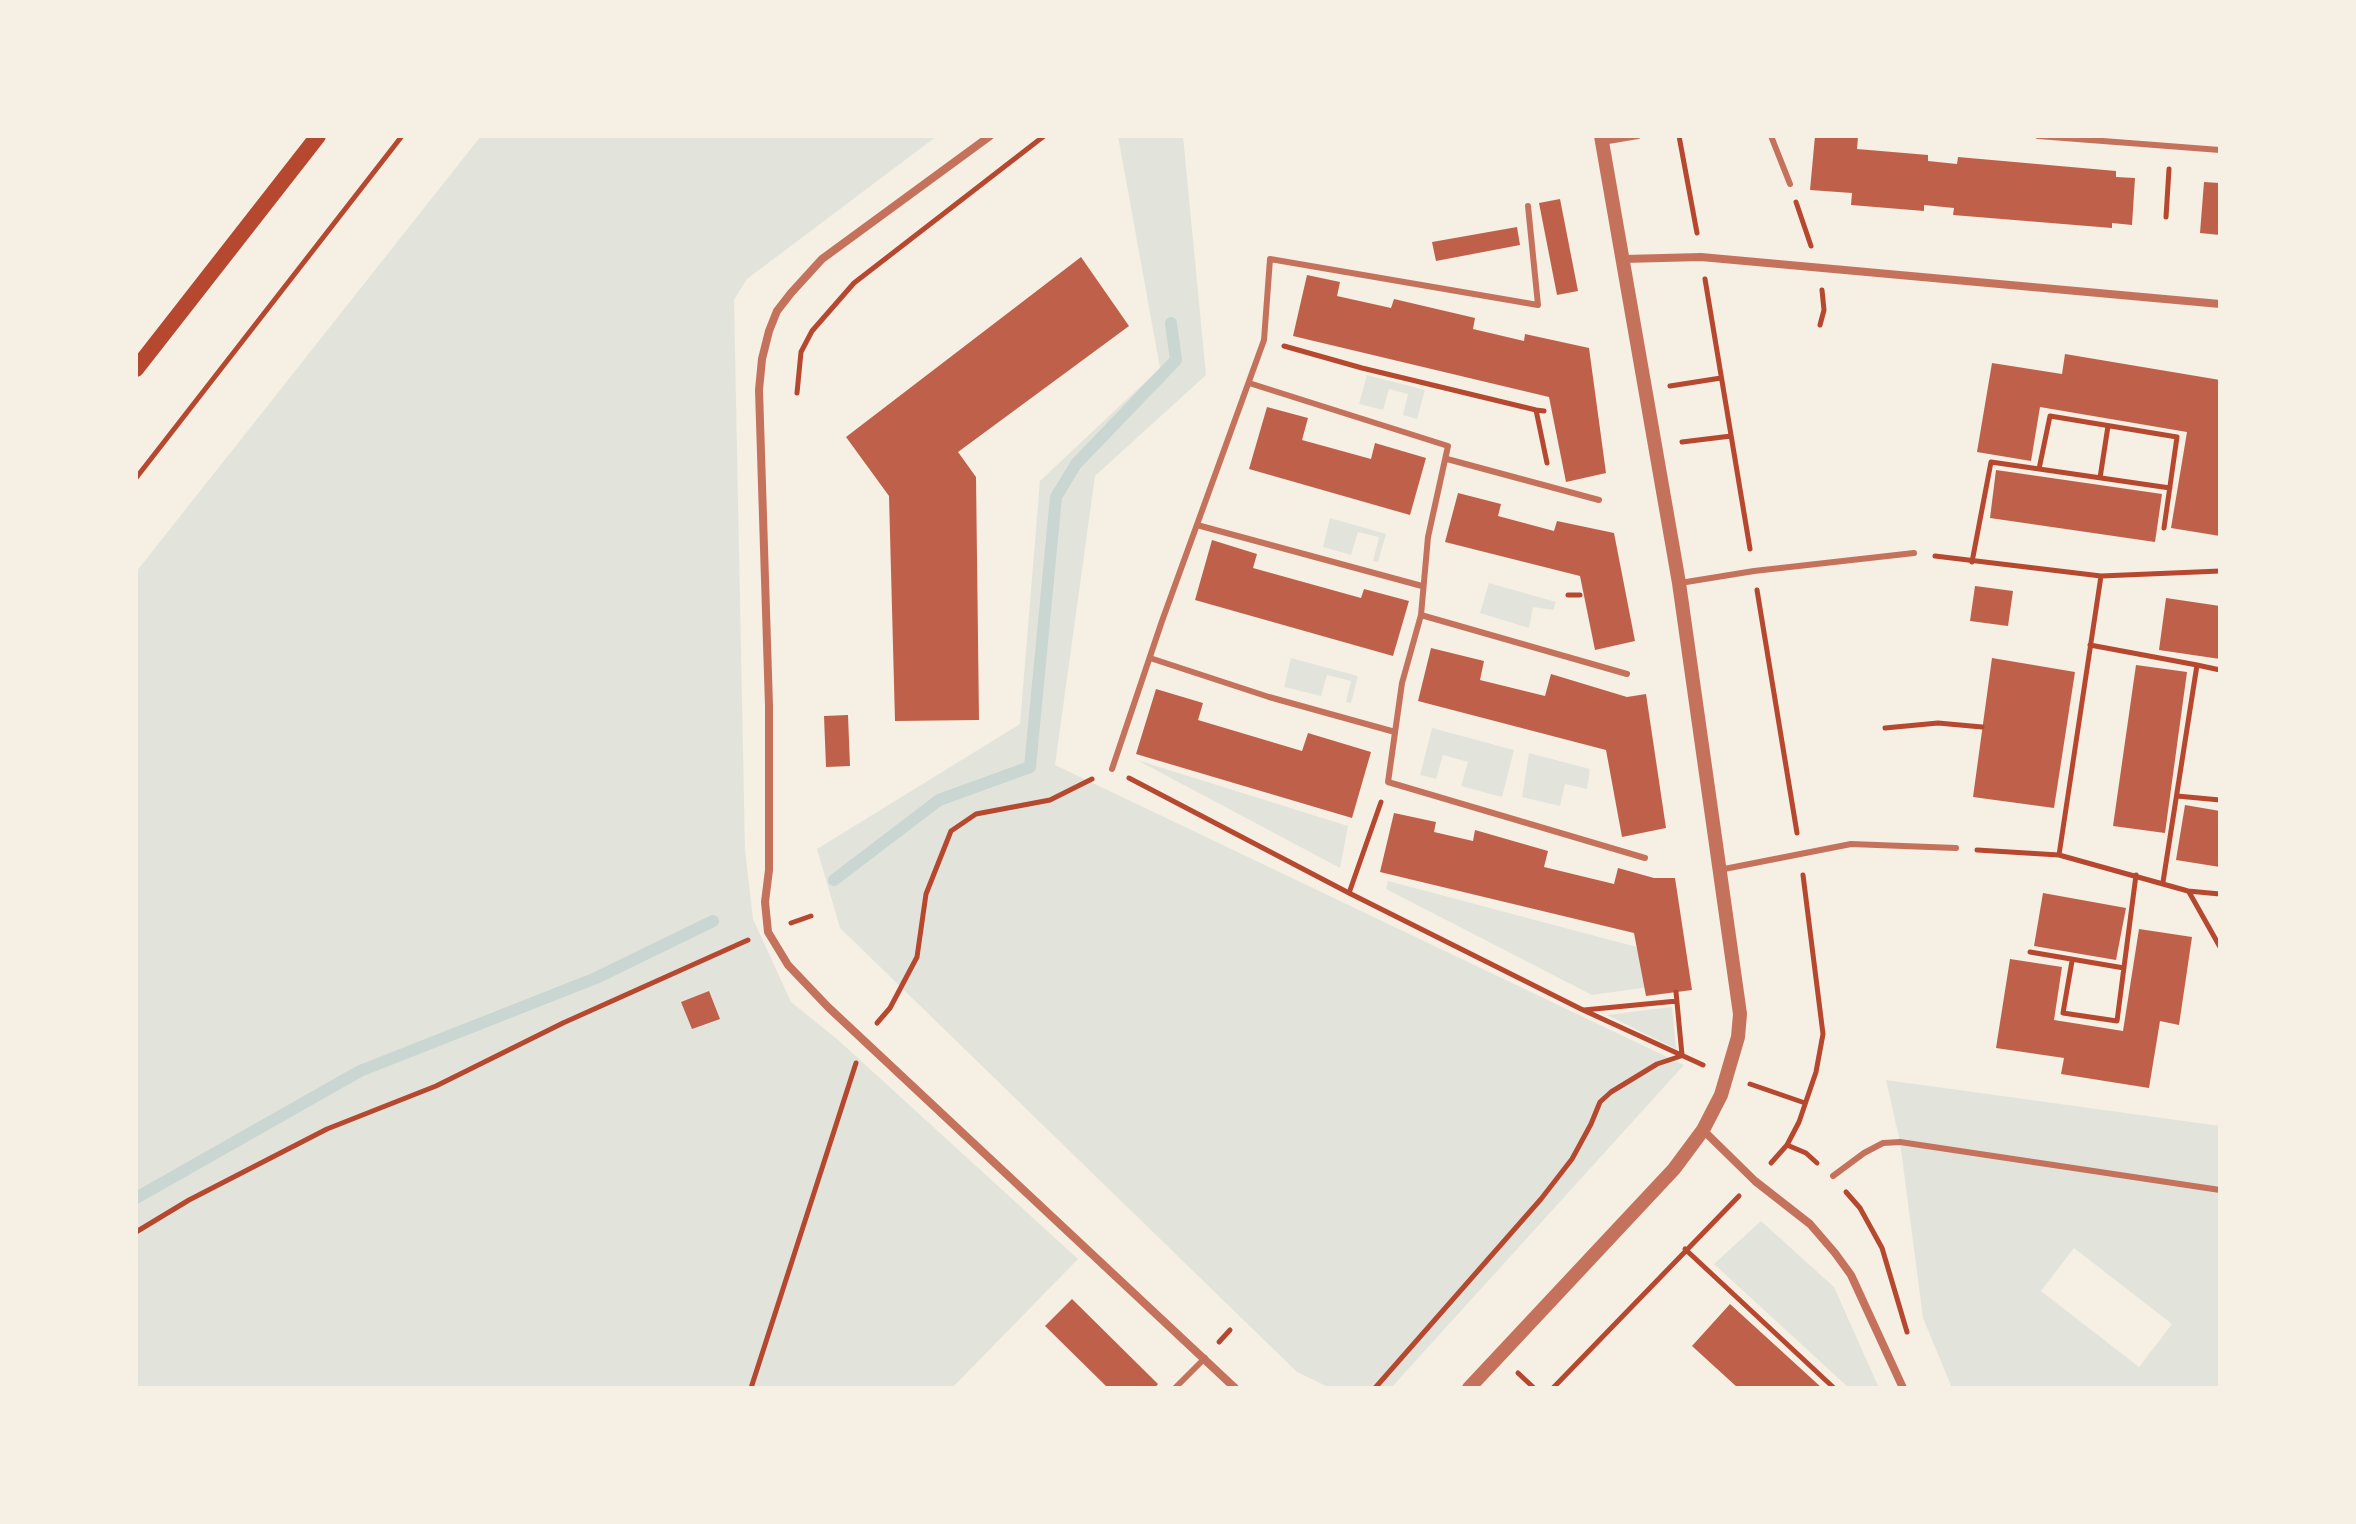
<!DOCTYPE html>
<style>
body{margin:0}
#map{position:relative;width:2356px;height:1524px;overflow:hidden;background:#f6efe4;font-family:"Golos Text",sans-serif}
canvas{display:block}
.frame{position:absolute;inset:0;border:138px solid #f6efe4;pointer-events:none}
</style>
<div id="map">
<canvas width="2356" height="1524"></canvas>
<div class="frame"></div>
</div>
<script>
const g = document.querySelector('canvas').getContext('2d');
g.lineJoin = 'round';
function fill(path, color) {
  g.fillStyle = color;
  g.fill(path, 'evenodd');
}
function toPath(rows) {
  const path = new Path2D();
  for (const r of rows) {
    path.moveTo(r[0], r[1]);
    for (let i = 2; i < r.length; i += 2) path.lineTo(r[i], r[i + 1]);
  }
  return path;
}
function strokePath(path, color, width, dash) {
  g.strokeStyle = color;
  g.lineWidth = width;
  g.lineCap = dash ? 'butt' : 'round';
  g.setLineDash(dash || []);
  g.stroke(path);
}
fill(toPath([
 [481,136,937,136,747,279,734,300,745,850,753,919,791,1002,837,1039,1078,1259,952,1388,136,1388,136,572],
 [1118,136,1183,136,1206,375,1095,476,1055,765,1684,1065,1391,1388,1330,1388,1297,1372,840,928,817,849,1020,724,1040,481,1160,368],
 [1367,375,1425,390,1417,419,1403,415,1408,394,1389,389,1383,410,1359,404],
 [1330,518,1386,534,1378,562,1373,561,1379,537,1358,532,1351,555,1323,547],
 [1489,583,1556,602,1553,610,1533,607,1529,628,1480,613],
 [1291,658,1358,676,1351,703,1346,702,1351,681,1327,675,1321,696,1284,687],
 [1432,728,1514,750,1502,797,1461,786,1468,762,1443,755,1436,779,1420,775],
 [1529,753,1590,769,1587,789,1565,784,1560,806,1522,797],
 [1137,760,1348,826,1340,868],
 [1388,881,1637,947,1649,987,1592,995,1386,889],
 [1672,1007,1676,1049,1607,1015,1671,1007],
 [1886,1080,2220,1126,2220,1388,1952,1388,1923,1318,1900,1142],
 [2074,1248,2172,1324,2139,1367,2041,1291],
 [1761,1221,1834,1287,1879,1388,1849,1388,1714,1264]
]), '#e2e4dc');
strokePath(toPath([
 [834,880,939,800,1030,767,1056,497,1076,464,1176,360,1171,323],
 [136,1198,360,1071,596,978,713,921]
]), '#c9d6d2', 12);
fill(toPath([
 [1815,136,1858,137,1857,149,1928,155,1928,161,1957,164,1958,157,2116,171,2116,177,2135,178,2132,225,2112,223,2112,228,1953,215,1954,208,1924,205,1924,211,1851,205,1852,193,1810,190],
 [2204,182,2220,183,2220,235,2200,233],
 [1560,199,1578,291,1557,295,1539,203],
 [1517,227,1520,245,1436,261,1432,242],
 [1081,257,1129,326,958,452,976,477,979,720,895,721,889,496,846,437],
 [1307,275,1340,282,1337,296,1391,308,1394,299,1475,318,1473,329,1524,341,1525,334,1589,348,1606,473,1566,482,1549,397,1293,336],
 [2065,354,2220,380,2220,536,2171,528,2187,432,2040,407,2031,461,1977,452,1992,363,2062,374],
 [1267,407,1308,418,1302,440,1371,459,1375,443,1426,458,1410,515,1249,469],
 [1996,470,2162,494,2155,542,1990,518],
 [1458,493,1501,504,1498,516,1554,531,1557,521,1614,533,1635,641,1595,650,1580,576,1445,542],
 [1212,540,1257,554,1253,568,1361,598,1364,589,1409,601,1393,656,1195,600],
 [1975,586,2013,591,2008,626,1970,621],
 [2166,598,2220,606,2220,659,2159,650],
 [1431,648,1484,661,1480,680,1545,696,1551,674,1627,697,1646,694,1666,828,1622,837,1606,750,1418,701],
 [1992,658,2075,672,2054,808,1973,797],
 [2136,665,2187,672,2165,833,2113,826],
 [1156,689,1203,703,1198,720,1302,751,1308,733,1371,752,1352,818,1136,754],
 [848,715,850,766,826,767,824,716],
 [2185,805,2220,811,2220,867,2176,860],
 [1394,813,1436,822,1434,832,1473,841,1475,830,1548,851,1544,867,1614,884,1618,868,1654,878,1675,878,1692,990,1646,996,1634,933,1380,872],
 [2043,893,2126,908,2116,960,2034,946],
 [2139,929,2192,937,2179,1025,2160,1021,2149,1088,2061,1074,2064,1058,1996,1048,2010,959,2062,967,2054,1020,2123,1031],
 [709,991,720,1019,692,1029,681,1002],
 [1072,1299,1158,1384,1155,1388,1108,1388,1045,1326],
 [1730,1304,1822,1388,1738,1388,1692,1346]
]), '#bf614a');
strokePath(toPath([
 [1679,136,1697,233],
 [1796,202,1811,246],
 [2166,217,2169,169],
 [1705,279,1750,549],
 [1820,325,1824,310,1822,290],
 [1284,346,1362,368,1536,410,1547,463],
 [1670,386,1721,378],
 [797,393,801,352,812,331,854,283,1044,136],
 [1536,410,1544,411],
 [1682,442,1731,436],
 [2039,469,2050,416,2177,437,2164,528],
 [136,478,402,136],
 [2100,478,2108,426],
 [1935,556,2101,576,2220,571],
 [1972,562,1991,462,2170,488],
 [1757,590,1797,833],
 [1568,595,1580,595],
 [2090,645,2197,665,2163,882],
 [2197,665,2220,670],
 [1885,728,1938,723,1982,727],
 [1129,778,1349,893,1583,1010,1703,1065],
 [2177,796,2220,800],
 [1977,850,2059,855,2188,891,2220,894],
 [2059,855,2101,576],
 [2189,892,2220,947],
 [1349,893,1381,802],
 [791,923,811,916],
 [2030,952,2124,968],
 [2072,961,2063,1013,2117,1021,2136,875],
 [1676,992,1682,1055],
 [1584,1010,1677,1001],
 [877,1023,890,1008,917,957,926,894,951,831,976,814,1050,800,1092,779],
 [1750,1084,1805,1103],
 [1787,1145,1806,1153,1817,1163],
 [1771,1163,1787,1145,1799,1122,1816,1072,1823,1034,1803,875],
 [1846,1192,1860,1208,1882,1248,1907,1332],
 [136,1232,189,1200,327,1129,436,1086,563,1023,748,940],
 [1685,1249,1834,1388],
 [1219,1342,1230,1330],
 [1518,1373,1534,1388],
 [751,1388,856,1063],
 [1375,1388,1541,1199,1572,1159,1591,1124,1600,1102,1611,1092,1657,1064,1681,1056],
 [1553,1388,1739,1196]
]), '#b5482f', 5);
strokePath(toPath([
 [1771,136,1790,184],
 [2038,136,2220,150],
 [1602,142,1638,136],
 [1249,383,1448,446,1428,537,1421,615,1402,683,1388,782,1645,858],
 [1447,459,1599,500],
 [1197,525,1422,586],
 [1680,583,1754,571,1914,553],
 [1421,615,1627,674],
 [1150,658,1269,697,1395,732],
 [1112,769,1162,621,1264,340,1270,259,1538,305,1528,206],
 [1719,870,1851,844,1956,848],
 [1833,1176,1864,1153,1883,1143,1900,1142,2220,1190],
 [1175,1388,1205,1358]
]), '#c5725c', 6);
strokePath(toPath([
 [990,136,822,259,791,293,777,311,769,331,762,359,759,390,769,706,769,870,765,902,768,932,788,965,828,1007,1235,1388],
 [1624,259,1701,257,2220,304],
 [1703,1130,1755,1181,1810,1224,1835,1253,1851,1275,1903,1388]
]), '#c5725c', 8);
strokePath(toPath([
 [1469,1388,1674,1169,1703,1130,1721,1095,1738,1037,1740,1014,1679,583,1601,136]
]), '#c5725c', 14);
strokePath(toPath([
 [136,369,318,136]
]), '#b5482f', 16);
</script>
